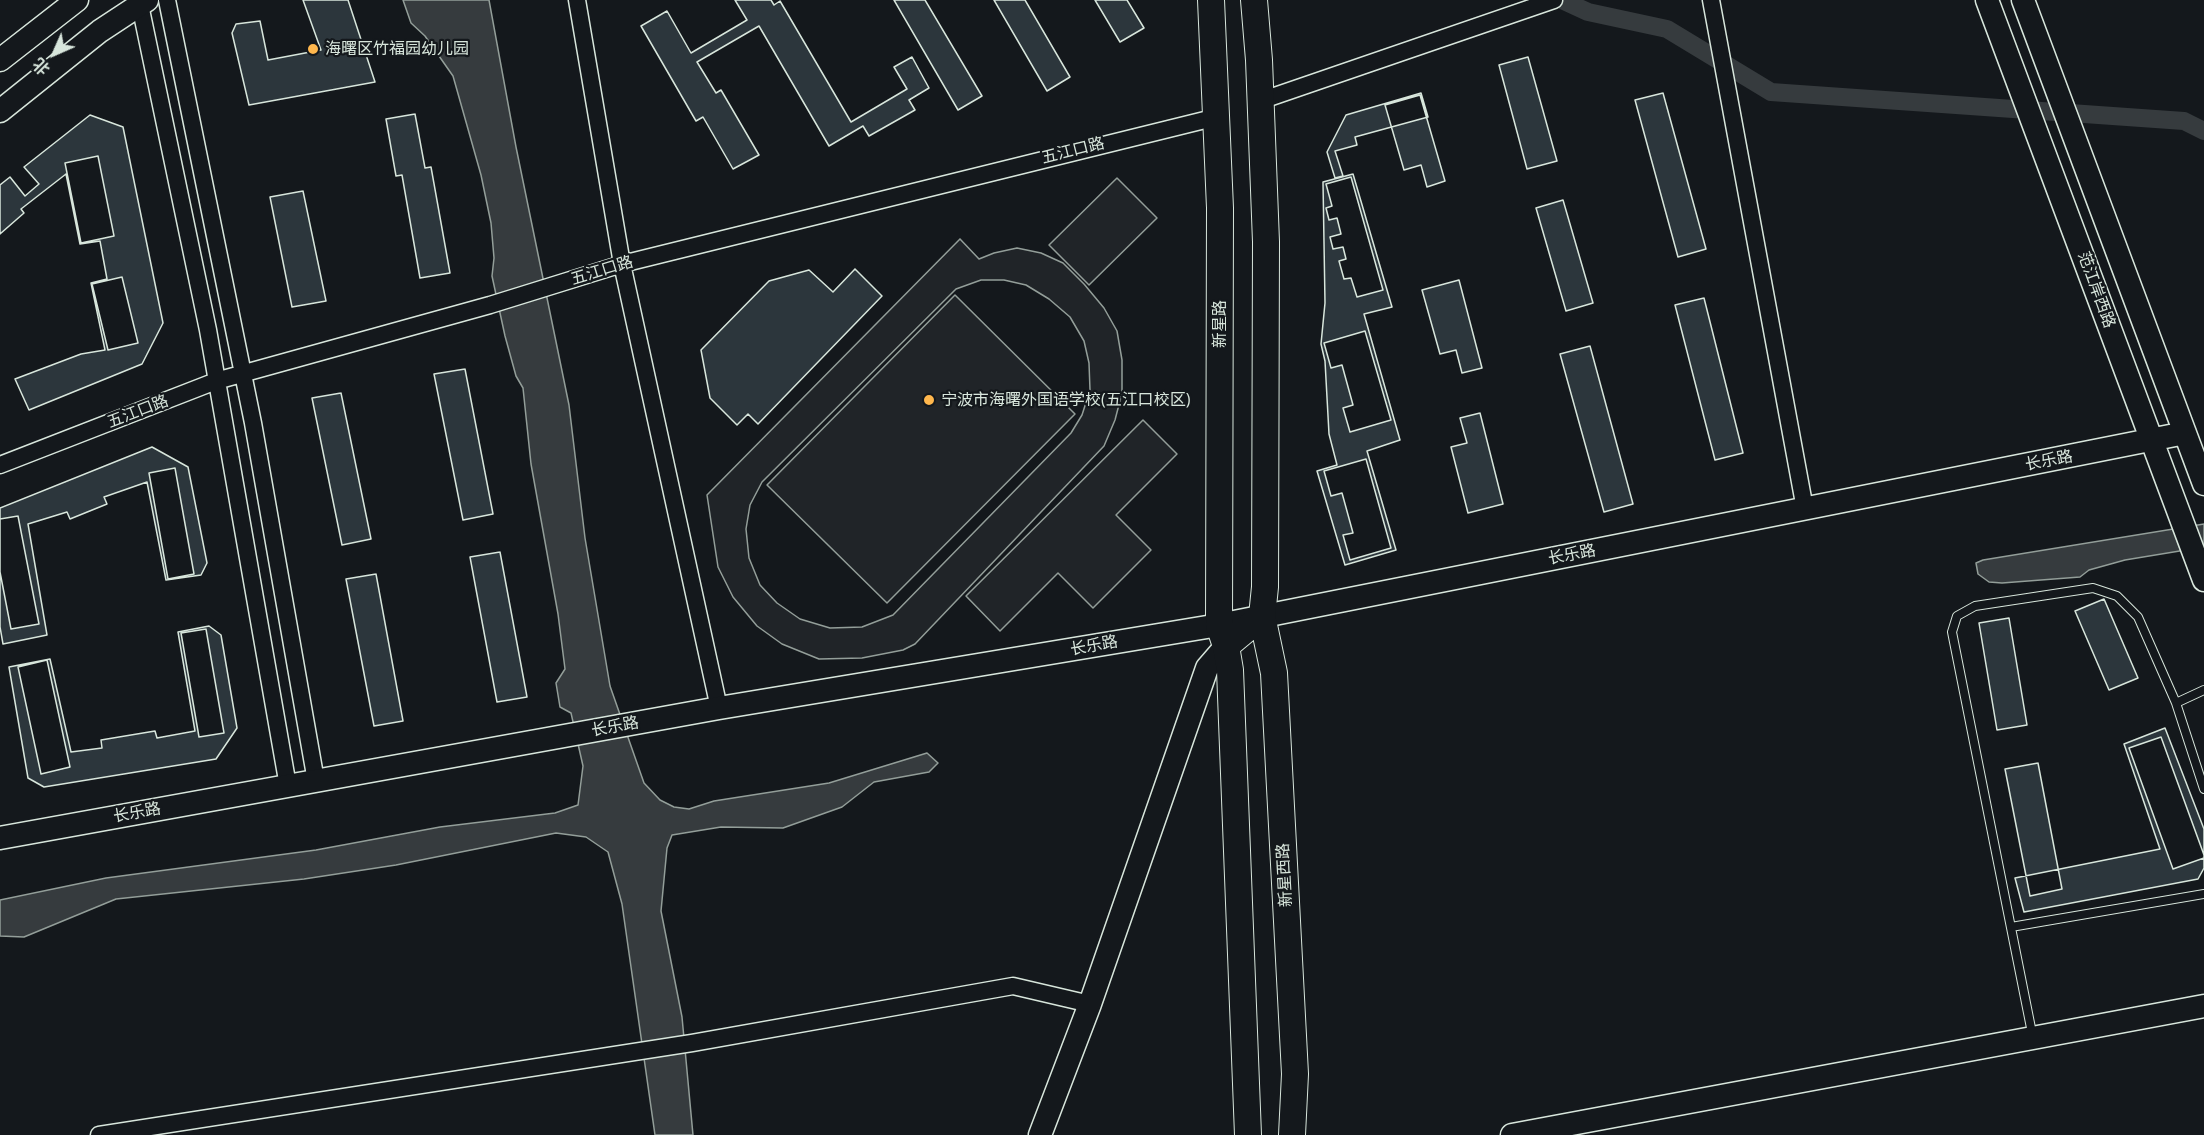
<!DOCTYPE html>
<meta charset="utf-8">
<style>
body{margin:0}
#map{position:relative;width:2204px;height:1135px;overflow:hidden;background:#14181c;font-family:"Open Sans","Noto Sans SC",sans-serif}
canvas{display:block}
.north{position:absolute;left:24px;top:24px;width:60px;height:60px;-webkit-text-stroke:4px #14181c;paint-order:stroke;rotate:225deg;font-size:16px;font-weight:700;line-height:24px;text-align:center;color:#d8e6dc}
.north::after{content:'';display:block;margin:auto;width:21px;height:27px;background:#d8e6dc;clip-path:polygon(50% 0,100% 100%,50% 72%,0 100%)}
</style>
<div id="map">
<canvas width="2204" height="1135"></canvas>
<div class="north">北</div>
</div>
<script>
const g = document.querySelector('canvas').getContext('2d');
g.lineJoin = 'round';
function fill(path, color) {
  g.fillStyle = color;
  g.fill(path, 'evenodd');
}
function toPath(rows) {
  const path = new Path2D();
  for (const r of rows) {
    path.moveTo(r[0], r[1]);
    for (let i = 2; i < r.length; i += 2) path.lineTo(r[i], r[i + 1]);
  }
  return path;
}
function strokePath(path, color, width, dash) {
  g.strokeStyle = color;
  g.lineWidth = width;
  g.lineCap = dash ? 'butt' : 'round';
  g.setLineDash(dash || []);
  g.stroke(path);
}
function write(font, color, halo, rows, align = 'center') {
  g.font = font + ' "Open Sans","Noto Sans SC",sans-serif';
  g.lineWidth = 4.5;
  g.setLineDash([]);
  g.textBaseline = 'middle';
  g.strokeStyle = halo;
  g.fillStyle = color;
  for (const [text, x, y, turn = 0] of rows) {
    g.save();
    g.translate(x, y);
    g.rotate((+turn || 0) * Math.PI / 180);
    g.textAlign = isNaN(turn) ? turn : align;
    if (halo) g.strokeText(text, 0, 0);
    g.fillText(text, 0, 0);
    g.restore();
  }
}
const green = toPath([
 [1117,178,1157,218,1089,285,1049,245,1117,178],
 [960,239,979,259,994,253,1017,248,1041,253,1063,263,1084,284,1104,308,1117,331,1122,360,1122,393,1115,420,1104,446,915,644,903,650,862,658,819,659,782,644,757,626,733,597,718,567,707,495,960,239],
 [981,280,1004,280,1026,285,1049,299,1070,317,1084,341,1089,363,1090,390,1082,415,1071,433,893,615,862,627,830,628,800,619,777,603,760,585,749,558,746,529,750,505,762,482,956,289,981,280],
 [955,295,1075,414,887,603,767,485,955,295],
 [1143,420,1177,454,1116,515,1151,550,1093,608,1058,573,1000,631,966,596,1143,420]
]);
fill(green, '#202428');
strokePath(green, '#939e99', 1.5);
const water = toPath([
 [403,0,489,0,516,147,569,405,585,538,610,686,644,783,660,800,674,807,689,809,714,801,829,783,927,753,938,763,929,772,874,782,842,807,783,828,721,827,672,835,667,848,661,911,682,1017,693,1135,655,1135,622,904,608,852,586,837,556,833,396,865,304,879,116,899,24,937,0,936,0,900,106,878,316,850,440,827,555,813,578,805,583,766,571,713,560,707,556,683,565,669,558,614,531,464,523,388,516,376,505,336,492,276,494,258,491,223,481,175,453,76,425,36,411,23,403,0],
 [2204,524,2204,547,2125,560,2089,570,2080,577,2002,583,1989,582,1978,574,1976,563,1983,560,2204,524]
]);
fill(water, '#363b3e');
strokePath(water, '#939e99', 1.5);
strokePath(toPath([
 [1562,0,1588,12,1667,29,1771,92,2184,121,2204,131]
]), '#363b3e', 18);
const building = toPath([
 [303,0,348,0,375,82,249,105,232,33,236,24,260,21,268,60,321,50,303,0],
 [735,0,771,0,774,5,780,1,851,122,907,89,894,67,912,57,929,88,909,100,915,110,869,136,863,126,829,146,759,26,697,62,716,93,721,90,759,155,733,169,703,117,696,121,641,26,667,11,691,53,747,20,735,0],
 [894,0,925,0,982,96,958,110,894,0],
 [994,0,1025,0,1070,77,1047,91,994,0],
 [1095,0,1127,0,1144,28,1120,42,1095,0],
 [1528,57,1557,161,1527,169,1499,65,1528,57],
 [1421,93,1428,117,1355,137,1357,145,1335,151,1343,176,1335,178,1327,152,1346,115,1421,93],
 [1663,93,1706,249,1678,257,1635,100,1663,93],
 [1420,95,1445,181,1427,187,1421,165,1404,170,1385,105,1420,95],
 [415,114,425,168,431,167,450,273,420,278,402,175,396,176,386,119,415,114],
 [90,115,123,127,163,323,142,364,29,410,15,379,81,354,105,350,91,283,107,279,100,241,80,244,66,174,21,209,24,213,0,234,0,185,10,177,25,196,39,184,24,167,90,115],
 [98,156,114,236,81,243,65,163,98,156],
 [1353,174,1392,307,1364,314,1400,440,1367,451,1396,550,1345,565,1317,471,1337,465,1329,434,1325,361,1321,344,1325,303,1323,182,1353,174],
 [1351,177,1383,290,1357,297,1351,278,1344,279,1339,261,1346,259,1343,247,1333,249,1330,237,1341,234,1337,218,1329,220,1326,208,1332,206,1326,184,1351,177],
 [303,191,326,301,292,307,270,197,303,191],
 [1563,200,1593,303,1566,311,1536,208,1563,200],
 [855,269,882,296,758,424,748,414,737,425,710,398,701,350,769,281,809,270,833,292,855,269],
 [122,277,138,343,108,350,92,284,122,277],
 [1459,280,1482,368,1462,373,1456,350,1440,354,1422,290,1459,280],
 [1704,298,1743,453,1715,460,1675,305,1704,298],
 [1365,331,1391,420,1350,432,1343,408,1353,405,1342,365,1331,368,1324,343,1365,331],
 [1590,346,1633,504,1604,512,1560,354,1590,346],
 [465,369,493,514,463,520,434,374,465,369],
 [341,393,371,539,342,545,312,398,341,393],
 [1480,413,1503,504,1468,513,1451,447,1467,443,1460,418,1480,413],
 [152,447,188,467,207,563,201,575,166,580,147,482,104,497,107,504,70,519,67,512,28,524,47,635,3,644,0,627,0,508,152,447],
 [1366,459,1391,548,1350,560,1343,535,1353,533,1342,493,1331,496,1324,471,1366,459],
 [175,468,194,574,168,579,149,473,175,468],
 [18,516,39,624,11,629,0,572,0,519,18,516],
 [500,552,527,697,497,702,470,557,500,552],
 [376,574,403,721,374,726,346,579,376,574],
 [2104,599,2138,678,2109,690,2075,611,2104,599],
 [2009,618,2027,725,1997,730,1979,623,2009,618],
 [209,626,221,635,237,728,216,759,44,787,28,778,9,667,50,659,71,752,102,748,101,740,155,731,157,738,195,731,178,632,209,626],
 [206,629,224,733,199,737,181,633,206,629],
 [47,660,70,767,41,774,18,667,47,660],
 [2165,728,2204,829,2204,868,2198,879,2024,912,2015,878,2160,849,2124,744,2165,728],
 [2161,737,2204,855,2204,858,2173,869,2129,748,2161,737],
 [2038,763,2062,889,2030,896,2005,769,2038,763]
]);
fill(building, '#2c363c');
strokePath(building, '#d8e6dc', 1.5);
const lane = toPath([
 [2176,703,2204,690],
 [2011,927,2204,894],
 [2033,1038,1952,632,1957,616,1975,606,2093,588,2117,596,2138,617,2176,703,2204,789]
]);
const street = toPath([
 [139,0,208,330,288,786],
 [167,0,253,423,316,781],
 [577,0,622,264,719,708],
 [1711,0,1805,509],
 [1260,101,1554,0],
 [0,465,216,381,490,305,622,264,1217,117],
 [99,1135,692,1043,1013,986,1090,1004]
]);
const secondary = toPath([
 [1987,0,2204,580],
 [2023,0,2204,484],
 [0,60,77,0],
 [0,111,100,31,147,0],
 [0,838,719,708,1219,625,2185,433],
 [1040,1135,1090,1004,1207,668,1226,646],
 [1512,1135,2204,1006]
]);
const primary = toPath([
 [1211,0,1220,208,1219,625,1226,646,1230,670,1248,1135],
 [1262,616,1274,673,1295,1074,1292,1135],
 [1226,646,1262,616,1265,587,1266,242,1259,60,1254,0]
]);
strokePath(lane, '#d8e6dc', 10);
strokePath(street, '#d8e6dc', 19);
strokePath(secondary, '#d8e6dc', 25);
strokePath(primary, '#d8e6dc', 28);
strokePath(lane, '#14181c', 8);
strokePath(street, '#14181c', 16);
strokePath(secondary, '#14181c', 22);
strokePath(primary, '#14181c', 26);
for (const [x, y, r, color] of [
 [313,49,6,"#ffb74d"],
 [929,400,6,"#ffb74d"]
]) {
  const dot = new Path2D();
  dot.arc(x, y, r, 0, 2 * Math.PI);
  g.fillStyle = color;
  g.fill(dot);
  strokePath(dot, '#14181c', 2);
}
write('16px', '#d8e6dc', '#14181c', [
 ["海曙区竹福园幼儿园",325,49],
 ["宁波市海曙外国语学校(五江口校区)",941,400]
], 'left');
write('16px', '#d8e6dc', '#14181c', [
 ["五江口路",1073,151,-14],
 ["五江口路",602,271,-17],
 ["范江岸西路",2096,290,70],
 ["新星路",1220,324,-90],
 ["五江口路",138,412,-21],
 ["长乐路",2049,461,-11],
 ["长乐路",1572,555,-11],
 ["长乐路",1094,646,-10],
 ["长乐路",615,727,-10],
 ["长乐路",137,813,-10],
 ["新星西路",1285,875,-93]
]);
</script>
